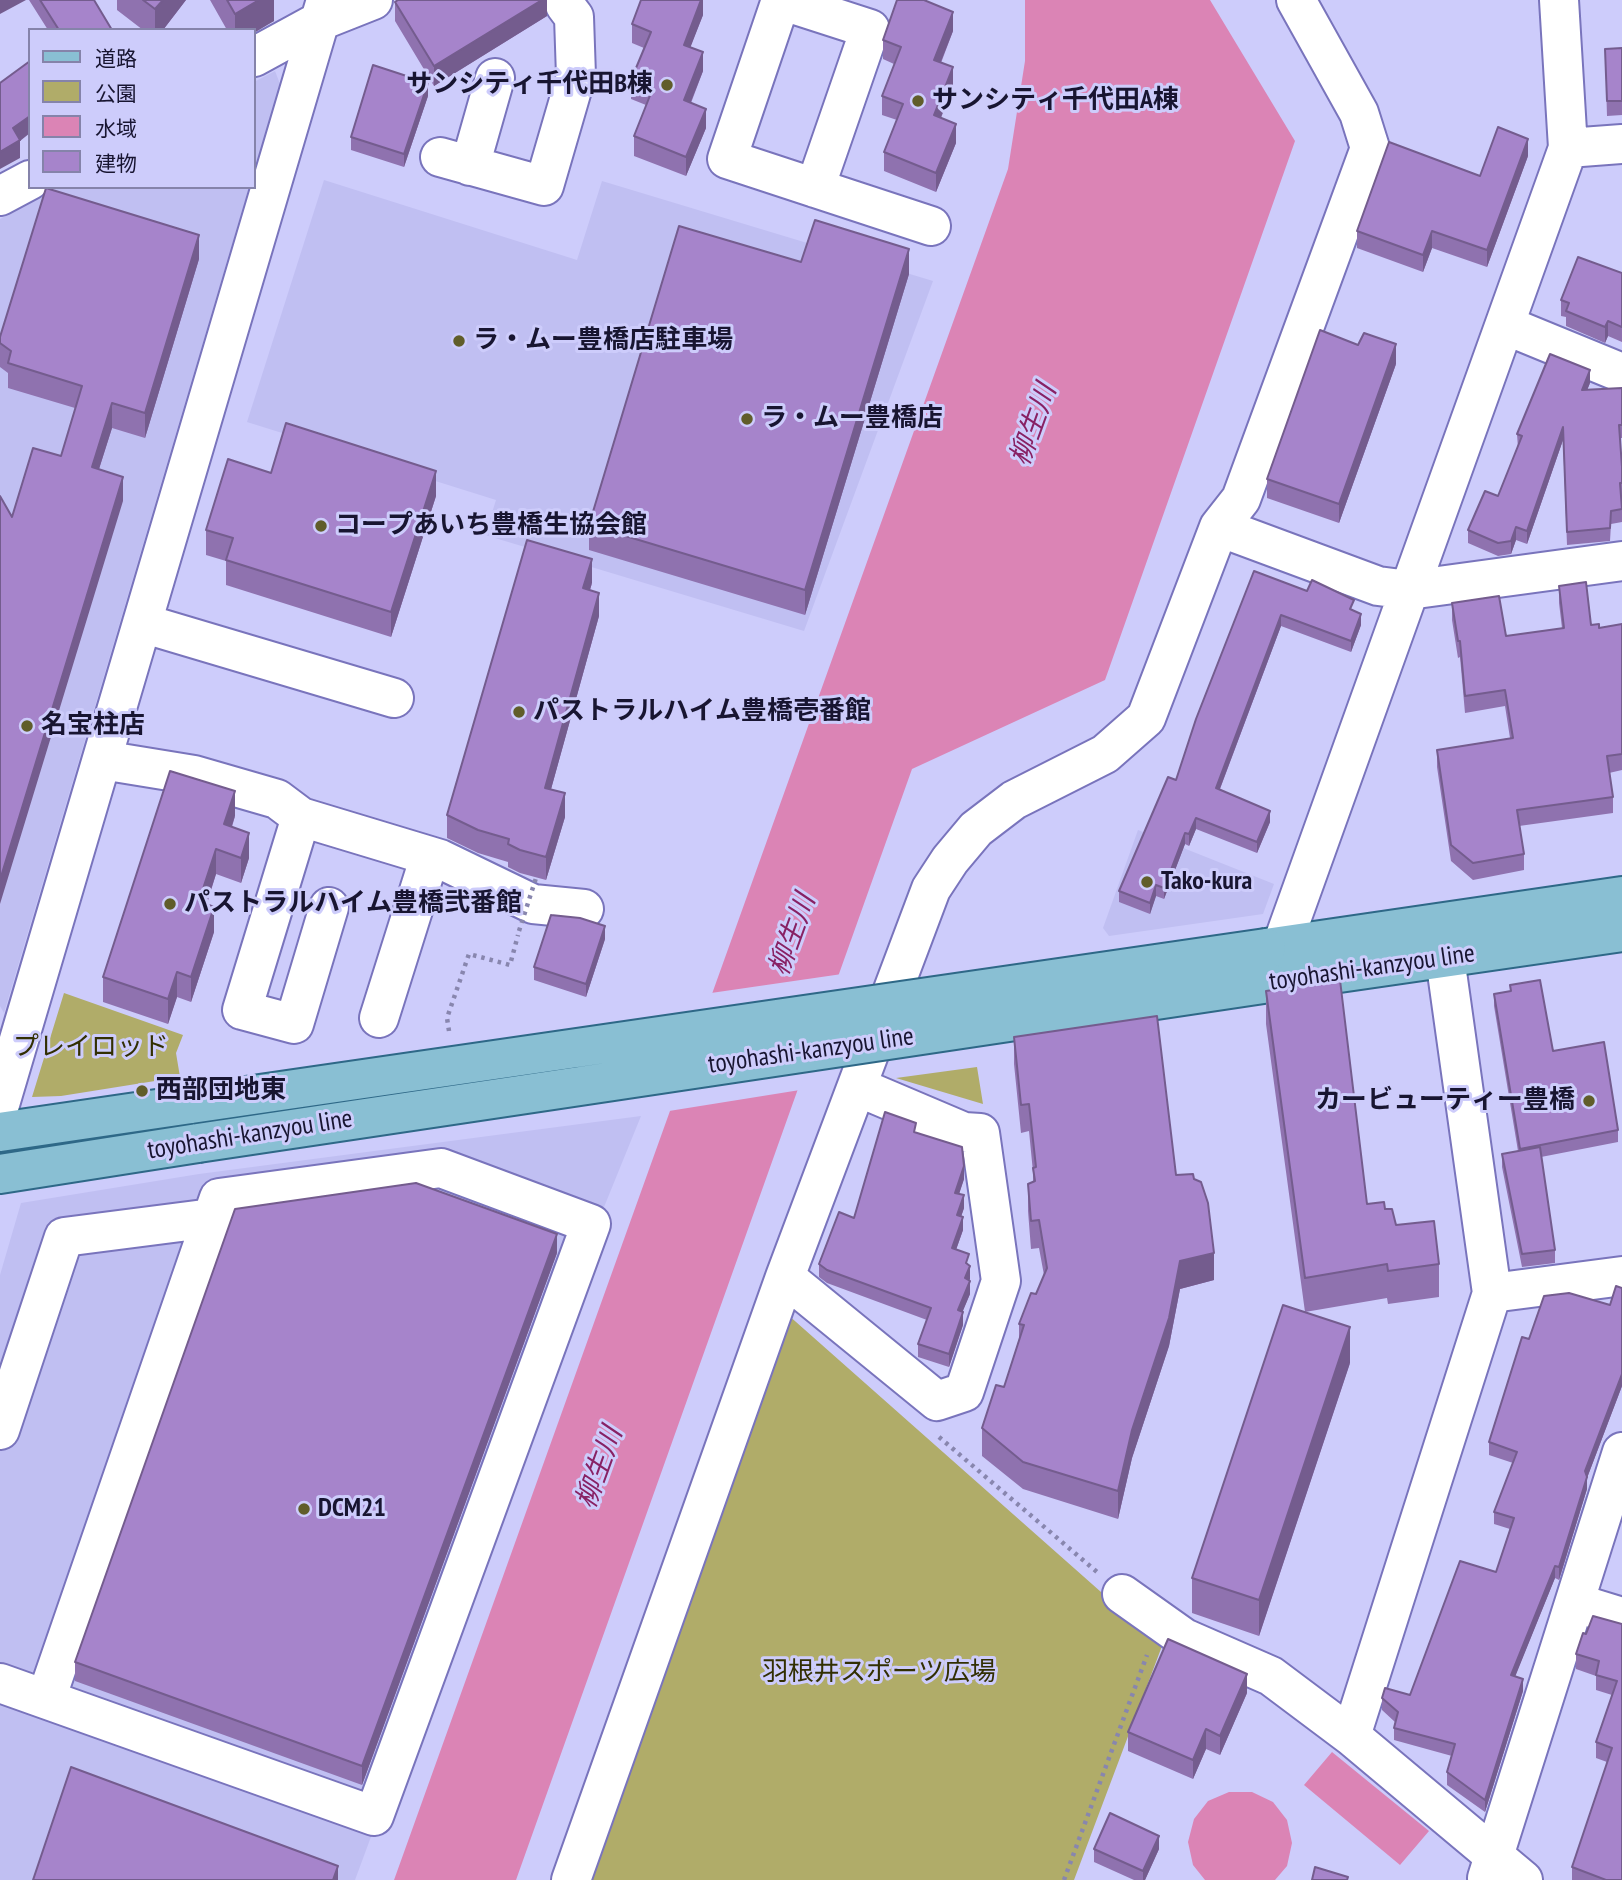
<!DOCTYPE html>
<meta charset="utf-8">
<style>
body{margin:0}
#map{position:relative;width:1622px;height:1880px;overflow:hidden;background:#cdccfb;font-family:"PT Sans Narrow","Noto Sans JP",sans-serif}
canvas{display:block}
.legend{position:absolute;left:28px;top:28px;width:228px;height:161px;box-sizing:border-box;background:#cdccfb;border:2px solid #8583aa;margin:0;padding:9px 12px;list-style:none;font-size:21px;color:#181531}
.legend li{display:flex;align-items:center;gap:14px;height:35px}
.legend b{width:35px;border:2px solid #8583aa}
</style>
<div id="map">
<canvas width="1622" height="1880"></canvas>
<ul class="legend">
<li><b style="height:9px;background:#89bfd3"></b>道路</li>
<li><b style="height:19px;background:#b0ac69"></b>公園</li>
<li><b style="height:19px;background:#db84b5"></b>水域</li>
<li><b style="height:19px;background:#a684cb"></b>建物</li>
</ul>
</div>
<script>
const g = document.querySelector('canvas').getContext('2d');
g.lineJoin = 'round';
function fill(path, color) {
  g.fillStyle = color;
  g.fill(path, 'evenodd');
}
function toPath(rows) {
  const path = new Path2D();
  for (const r of rows) {
    path.moveTo(r[0], r[1]);
    for (let i = 2; i < r.length; i += 2) path.lineTo(r[i], r[i + 1]);
  }
  return path;
}
function strokePath(path, color, width, dash) {
  g.strokeStyle = color;
  g.lineWidth = width;
  g.lineCap = dash ? 'butt' : 'round';
  g.setLineDash(dash || []);
  g.stroke(path);
}
function write(font, color, halo, rows, align = 'center') {
  g.font = font + ' "PT Sans Narrow","Noto Sans JP",sans-serif';
  g.lineWidth = 6;
  g.setLineDash([]);
  g.textBaseline = 'middle';
  g.strokeStyle = halo;
  g.fillStyle = color;
  for (const [text, x, y, turn = 0] of rows) {
    g.save();
    g.translate(x, y);
    g.rotate((+turn || 0) * Math.PI / 180);
    g.textAlign = isNaN(turn) ? turn : align;
    if (halo) g.strokeText(text, 0, 0);
    g.fillText(text, 0, 0);
    g.restore();
  }
}
fill(toPath([
 [275,71,280,84,254,173,254,82],
 [324,180,577,260,602,181,933,281,804,631,485,535,496,500,247,422],
 [59,187,249,187,4,1013,0,1006,0,219],
 [1138,830,1274,884,1263,914,1109,936,1103,928],
 [641,1116,602,1212,355,1880,0,1880,0,1275,21,1203,199,1174]
]), '#c0bff2');
fill(toPath([
 [64,993,183,1035,176,1053,180,1077,61,1096,32,1097],
 [977,1067,983,1104,896,1078],
 [787,1314,1162,1646,1074,1880,588,1880]
]), '#b0ac69');
fill(toPath([
 [1025,0,1210,0,1295,141,1105,680,912,769,516,1880,394,1880,1008,169,1025,61],
 [1332,1752,1429,1831,1400,1865,1304,1785],
 [1229,1792,1252,1792,1273,1802,1287,1820,1292,1843,1287,1866,1275,1880,1205,1880,1193,1865,1188,1842,1194,1819,1208,1801]
]), '#db84b5');
fill(toPath([
 [842,974,800,1090,669,1111,711,993]
]), '#cdccfb');
const minor = toPath([
 [780,0,870,29,815,188],
 [781,0,727,159,931,226],
 [254,57,320,21,373,0],
 [1568,148,1622,144],
 [440,157,544,186,576,76,574,17,565,5],
 [470,166,495,78],
 [0,196,30,180],
 [1505,325,1622,373],
 [1219,527,1241,499,1370,148,1359,113,1296,0],
 [142,623,394,698],
 [102,760,194,775,277,799,301,817,440,859,533,904,584,909],
 [301,817,242,1010,294,1024,329,907],
 [1282,945,1568,148,1559,0],
 [379,1018,430,856],
 [0,1104,326,0],
 [785,1277,937,1401,964,1392,1001,1281,980,1133,964,1132,858,1087],
 [1492,1293,1622,1276],
 [0,1430,64,1237,212,1218,219,1198,441,1168,591,1224,374,1816,0,1683],
 [1122,1594,1184,1638,1271,1676,1351,1736,1523,1880],
 [1576,1603,1622,1617],
 [46,1699,212,1218],
 [1351,1736,1492,1293,1445,958],
 [1487,1878,1622,1452],
 [571,1880,785,1277,931,889,950,860,976,829,1014,800,1105,754,1146,718,1219,527,1378,586,1409,590,1622,561]
]);
const major = toPath([
 [1266,948,1622,896],
 [1270,983,1622,932],
 [0,1132,191,1104],
 [0,1174,198,1143]
]);
strokePath(minor, '#7974bc', 42);
strokePath(major, '#2e6887', 42);
strokePath(toPath([
 [449,1031,447,1018,469,954,510,965,518,935],
 [939,1437,1097,1572],
 [1064,1880,1147,1655]
]), '#8886ae', 4.5, [3.5, 5]);
strokePath(minor, '#fff', 38);
strokePath(major, '#89bfd3', 38);
const majorBridge = toPath([
 [191,1104,1266,948],
 [198,1143,1270,983]
]);
strokePath(majorBridge, '#2e6887', 42, []);
strokePath(toPath([
 [519,931,536,878]
]), '#8886ae', 4.5, [3.5, 5]);
strokePath(majorBridge, '#89bfd3', 38);
fill(toPath([
 [29,0,94,0,112,30,48,30],
 [117,0,186,0,163,30,143,30,117,10],
 [210,0,274,0,274,21,254,30,227,30],
 [547,0,547,16,434,86,395,21,395,2],
 [703,0,703,15,690,47,703,71,691,103,706,128,686,176,634,156,634,136,646,105,631,99,631,80,644,48,632,43,632,24],
 [953,31,941,63,953,86,941,118,956,143,936,192,884,171,884,152,897,120,882,115,882,96,894,64,883,59,883,40],
 [1622,48,1622,115,1607,116,1605,49],
 [428,96,404,167,351,150,351,137],
 [1528,156,1487,267,1432,248,1423,272,1357,248,1357,231],
 [199,259,145,438,112,428,99,469,123,501,61,456,75,408,8,388,8,373,0,367,0,337],
 [801,262,909,274,805,615,589,550,589,525],
 [1622,273,1622,342,1608,336,1605,343,1566,326,1566,317,1561,316,1561,300],
 [1396,364,1339,523,1267,498,1267,479],
 [1590,383,1587,390,1622,388,1622,438,1620,438,1622,467,1622,522,1611,524,1610,541,1567,545,1563,440,1527,544,1516,540,1511,554,1498,556,1468,543,1468,530,1498,496,1518,448,1517,434],
 [436,496,391,637,226,585,226,561,206,555,206,530],
 [1254,571,1354,611,1361,625,1351,652,1281,626,1220,789,1270,822,1257,853,1196,829,1189,846,1185,844,1164,899,1156,896,1150,914,1119,902,1119,891,1176,780],
 [592,583,590,590,599,616,551,789,565,817,546,880,520,873,508,867,508,862,478,853,447,838,447,815],
 [1559,586,1591,625,1599,628,1622,624,1622,770,1609,773,1613,797,1613,813,1519,826,1524,854,1524,870,1473,880,1451,861,1437,767,1437,750,1510,738,1505,706,1465,713,1460,657,1458,658,1452,620,1452,603,1506,636,1562,628,1559,603],
 [235,816,232,827,249,858,241,883,216,874,207,904,214,932,191,1002,177,997,168,1024,103,1002,103,977],
 [605,939,586,997,534,980,534,967],
 [1510,985,1553,1051,1618,1130,1618,1142,1541,1157,1555,1250,1555,1263,1522,1267,1502,1167,1502,1154,1518,1151,1494,1006,1494,994,1510,991],
 [1266,991,1367,1204,1385,1209,1396,1225,1439,1264,1439,1297,1388,1304,1387,1298,1305,1312,1266,1024],
 [1014,1037,1176,1175,1214,1280,1180,1289,1169,1346,1132,1458,1118,1519,1023,1489,982,1456,982,1428,1004,1387,1019,1339,1019,1324,1036,1294,1044,1275,1039,1248,1031,1249,1028,1211,1028,1184,1033,1182,1033,1172,1029,1131,1021,1133,1014,1064],
 [916,1132,964,1179,959,1194,964,1208,961,1217,963,1230,956,1250,969,1265,970,1294,962,1312,963,1325,949,1367,918,1357,918,1344,927,1320,827,1283,819,1277,819,1264],
 [557,1253,362,1785,75,1681,75,1662],
 [1622,1288,1622,1386,1587,1478,1587,1489,1559,1580,1555,1578,1515,1676,1523,1691,1485,1812,1447,1785,1447,1772,1452,1756,1394,1740,1394,1728,1395,1722,1382,1710,1382,1698,1410,1695,1496,1572,1510,1529,1494,1524,1494,1512,1513,1463,1489,1455,1489,1442,1529,1339,1610,1305],
 [1350,1363,1259,1636,1192,1613,1192,1578],
 [1622,1624,1622,1880,1572,1880,1572,1867,1607,1762,1596,1758,1596,1742,1612,1695,1596,1690,1596,1676,1576,1669,1576,1654,1586,1634],
 [1247,1693,1220,1755,1206,1749,1193,1779,1128,1751,1128,1732],
 [1094,1849,1159,1849,1145,1880,1134,1880,1094,1862]
]), '#8f72af');
fill(toPath([
 [0,0,26,0,0,14],
 [163,0,186,0,163,30,155,30,155,9],
 [259,0,274,0,274,21,254,33,254,30,235,30,235,14],
 [542,0,547,0,547,16,434,86,434,66],
 [701,0,703,0,703,15,684,64,684,45],
 [953,12,953,31,934,79,934,60],
 [703,52,703,71,684,119,684,100],
 [953,67,953,86,934,135,934,115],
 [428,83,428,96,404,167,404,154],
 [706,109,706,128,686,176,686,157],
 [30,116,30,133,20,141,20,158,0,169,0,152,13,128],
 [956,124,956,143,936,192,936,173],
 [1528,139,1528,156,1487,267,1487,250],
 [1432,231,1432,248,1423,272,1423,255],
 [199,235,199,259,145,438,145,413],
 [909,249,909,274,805,615,805,590],
 [1608,321,1608,336,1605,343,1605,327],
 [1396,344,1396,364,1339,523,1339,504],
 [1590,370,1590,383,1582,403,1582,390],
 [112,403,112,428,92,491,92,467],
 [1563,427,1563,440,1527,544,1527,531],
 [436,471,436,496,391,637,391,612],
 [123,477,123,501,0,904,0,880],
 [1516,527,1516,540,1511,554,1511,541],
 [592,559,592,583,583,612,583,588],
 [599,593,599,616,545,811,545,788],
 [1361,614,1361,625,1351,652,1351,641],
 [1281,615,1281,626,1216,799,1216,788],
 [235,791,235,816,224,849,224,824],
 [565,793,565,817,546,880,546,857],
 [1270,811,1270,822,1257,853,1257,842],
 [1196,818,1196,829,1189,846,1189,834],
 [249,833,249,858,241,883,241,858],
 [1185,833,1185,844,1164,899,1164,888],
 [216,849,216,874,199,926,199,901],
 [1156,885,1156,896,1150,914,1150,903],
 [214,907,214,932,191,1002,191,977],
 [605,926,605,939,586,997,586,984],
 [177,972,177,997,168,1024,168,999],
 [964,1166,964,1179,955,1206,955,1193],
 [964,1195,964,1208,957,1228,957,1215],
 [963,1217,963,1230,952,1261,952,1248],
 [557,1234,557,1253,362,1785,362,1766],
 [1214,1253,1214,1280,1180,1289,1169,1346,1132,1458,1118,1519,1118,1491,1132,1430,1180,1261],
 [970,1266,970,1279,965,1291,965,1278],
 [970,1281,970,1294,958,1323,958,1310],
 [963,1312,963,1325,949,1367,949,1354],
 [1350,1327,1350,1363,1259,1636,1259,1600],
 [1622,1374,1622,1386,1587,1478,1587,1489,1559,1580,1559,1567,1585,1471],
 [1555,1566,1555,1578,1511,1687,1511,1675],
 [1247,1674,1247,1693,1220,1755,1220,1736],
 [1523,1679,1523,1691,1485,1812,1485,1800],
 [1206,1729,1206,1749,1193,1779,1193,1760],
 [1159,1836,1159,1849,1145,1880,1143,1880,1143,1871],
 [338,1866,338,1880,333,1880]
]), '#745c8e');
const building = toPath([
 [40,0,94,0,112,30,59,30,40,0],
 [143,0,163,0,155,9,143,0],
 [227,0,259,0,235,14,227,0],
 [398,0,542,0,434,66,395,2,398,0],
 [641,0,701,0,684,45,703,52,684,100,706,109,686,157,634,136,653,88,631,80,651,32,632,24,641,0],
 [897,0,924,0,953,12,934,60,953,67,934,115,956,124,936,173,884,152,903,104,882,96,901,47,883,40,897,0],
 [1622,48,1622,101,1607,101,1605,49,1622,48],
 [30,61,30,116,13,128,20,140,0,152,0,83,30,61],
 [373,65,428,83,404,154,351,137,373,65],
 [1498,127,1528,139,1487,250,1432,231,1423,255,1357,231,1389,142,1480,176,1498,127],
 [46,188,199,235,145,413,112,403,92,467,123,477,0,880,0,496,12,517,33,448,61,456,82,386,8,363,11,351,0,343,0,337,46,188],
 [815,220,909,249,805,590,589,525,679,226,801,262,815,220],
 [1578,257,1622,273,1622,327,1608,321,1605,327,1566,311,1569,303,1561,300,1578,257],
 [1320,330,1358,345,1364,333,1396,344,1339,504,1267,479,1320,330],
 [1550,354,1590,370,1582,390,1622,388,1622,425,1619,425,1622,467,1622,483,1620,483,1622,509,1611,511,1610,528,1567,532,1563,427,1527,531,1516,527,1511,541,1498,543,1468,530,1485,491,1498,496,1522,436,1517,434,1550,354],
 [286,423,436,471,391,612,226,560,233,538,206,530,228,459,271,473,286,423],
 [527,540,592,559,583,588,599,593,545,788,565,793,546,857,520,850,508,844,509,839,478,830,447,815,527,540],
 [1254,571,1307,591,1312,580,1354,600,1350,609,1361,614,1351,641,1281,615,1216,788,1270,811,1257,842,1196,818,1189,834,1185,833,1164,888,1156,885,1150,903,1119,891,1168,777,1176,780,1196,719,1254,571],
 [1586,582,1591,625,1599,624,1599,628,1622,624,1622,754,1607,756,1613,797,1517,810,1524,854,1473,863,1451,845,1437,750,1513,738,1505,690,1465,696,1460,641,1458,641,1452,603,1499,596,1506,636,1564,628,1559,586,1586,582],
 [170,771,235,791,224,824,249,833,241,858,216,849,199,901,214,907,191,977,177,972,168,999,103,977,170,771],
 [551,915,580,918,605,926,586,984,534,967,551,915],
 [1340,980,1367,1204,1384,1202,1385,1209,1392,1209,1396,1225,1434,1221,1439,1264,1388,1271,1387,1264,1305,1278,1266,991,1340,980],
 [1540,980,1553,1051,1604,1042,1618,1130,1520,1149,1494,994,1511,991,1510,985,1540,980],
 [1157,1016,1176,1175,1193,1174,1194,1179,1201,1182,1208,1203,1214,1253,1180,1261,1169,1318,1132,1430,1118,1491,1023,1462,982,1428,996,1385,1004,1387,1024,1325,1019,1324,1031,1293,1036,1294,1047,1268,1039,1220,1031,1221,1028,1184,1035,1181,1033,1168,1036,1167,1029,1104,1021,1105,1014,1037,1157,1016],
 [885,1112,916,1123,914,1132,962,1147,964,1166,955,1193,964,1195,957,1215,963,1217,952,1248,969,1254,966,1263,970,1266,965,1278,970,1281,958,1310,963,1312,949,1354,918,1344,931,1308,827,1270,819,1264,839,1212,854,1218,885,1112],
 [1540,1147,1555,1250,1522,1254,1502,1154,1540,1147],
 [416,1183,557,1234,362,1766,75,1662,235,1209,416,1183],
 [1616,1286,1622,1288,1622,1374,1585,1471,1587,1477,1559,1567,1555,1566,1511,1675,1523,1679,1485,1800,1447,1772,1455,1744,1394,1728,1398,1712,1382,1698,1385,1688,1410,1695,1460,1561,1496,1572,1514,1518,1494,1512,1517,1452,1489,1442,1522,1337,1529,1339,1544,1296,1569,1293,1610,1305,1616,1286],
 [1283,1305,1350,1327,1259,1600,1192,1578,1283,1305],
 [1593,1616,1622,1624,1622,1880,1606,1880,1572,1867,1612,1748,1596,1742,1617,1681,1596,1675,1599,1661,1576,1654,1583,1633,1586,1634,1593,1616],
 [1168,1639,1247,1674,1220,1736,1206,1729,1193,1760,1128,1732,1168,1639],
 [71,1767,338,1866,333,1880,33,1880,71,1767],
 [1110,1813,1159,1836,1143,1871,1094,1849,1110,1813],
 [1315,1867,1348,1877,1347,1880,1312,1880,1315,1867]
]);
fill(building, '#a684cb');
strokePath(building, '#745c8e', 2);
for (const [x, y, r, color] of [
 [667,85,7,"#605d2a"],
 [918,101,7,"#605d2a"],
 [459,341,7,"#605d2a"],
 [747,419,7,"#605d2a"],
 [321,526,7,"#605d2a"],
 [519,712,7,"#605d2a"],
 [27,726,7,"#605d2a"],
 [1147,882,7,"#605d2a"],
 [170,904,7,"#605d2a"],
 [142,1091,7,"#605d2a"],
 [1589,1101,7,"#605d2a"],
 [304,1509,7,"#605d2a"]
]) {
  const dot = new Path2D();
  dot.arc(x, y, r, 0, 2 * Math.PI);
  g.fillStyle = color;
  g.fill(dot);
  strokePath(dot, '#cdccfb', 2.5);
}
write('bold 26px', '#181531', '#cdccfb', [
 ["サンシティ千代田B棟",653,85,"right"],
 ["サンシティ千代田A棟",932,101],
 ["ラ・ムー豊橋店駐車場",473,341],
 ["ラ・ムー豊橋店",761,419],
 ["コープあいち豊橋生協会館",335,526],
 ["パストラルハイム豊橋壱番館",533,712],
 ["名宝柱店",41,726],
 ["Tako-kura",1161,882],
 ["パストラルハイム豊橋弐番館",184,904],
 ["西部団地東",156,1091],
 ["カービューティー豊橋",1575,1101,"right"],
 ["DCM21",318,1509]
], 'left');
write('26px', '#181531', '#cdccfb', [
 ["toyohashi-kanzyou line",1372,968,-8],
 ["toyohashi-kanzyou line",811,1051,-8],
 ["toyohashi-kanzyou line",250,1135,-9]
]);
write('26px', '#322f02', '#cdccfb', [
 ["プレイロッド",91,1048],
 ["羽根井スポーツ広場",879,1673]
]);
write('italic 28px', '#882164', '#cdccfb', [
 ["柳生川",1034,425,-70],
 ["柳生川",793,935,-70],
 ["柳生川",600,1468,-70]
]);
</script>
